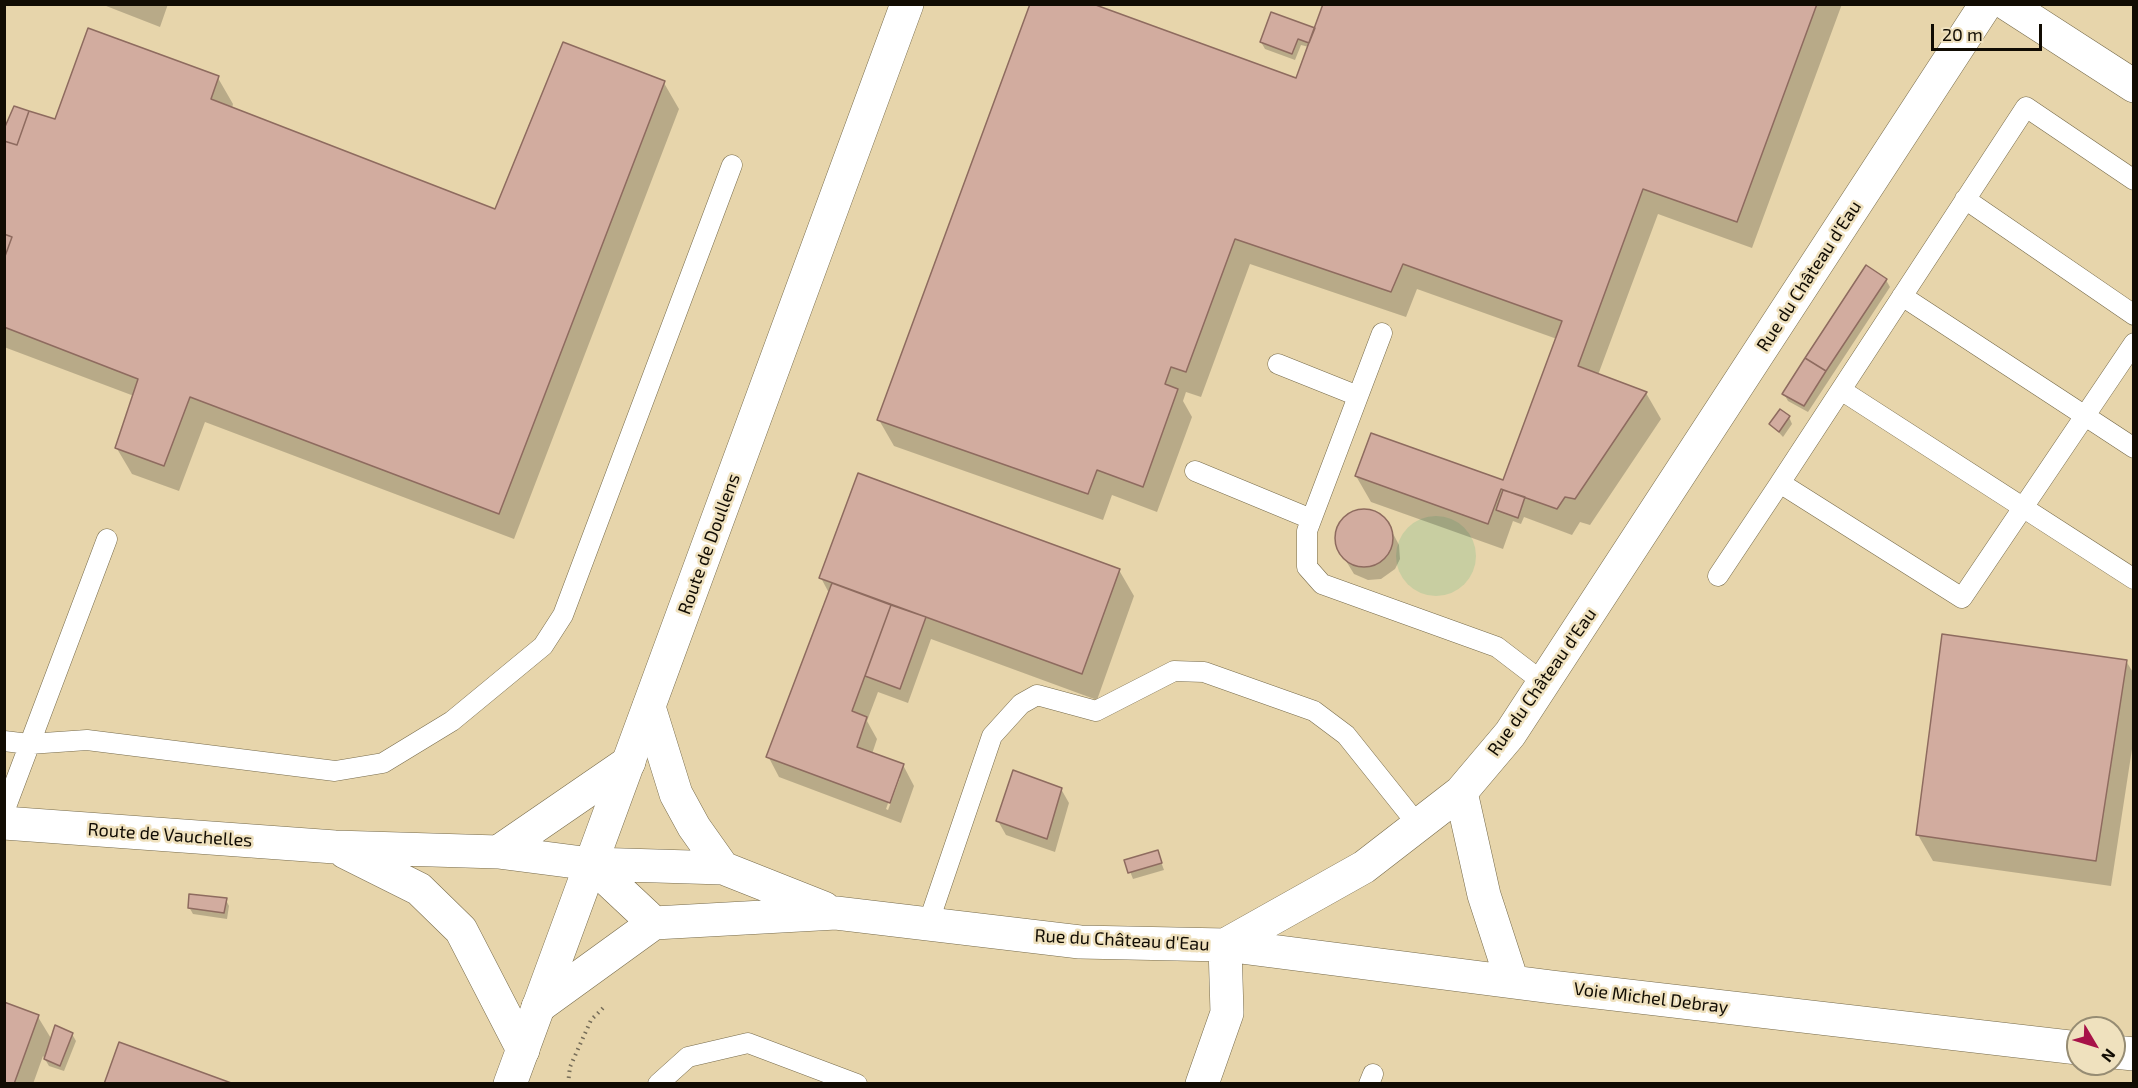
<!DOCTYPE html>
<meta charset="utf-8">
<style>
body{margin:0}
#map{position:relative;width:2138px;height:1088px;overflow:hidden;background:#efe1be;font-family:"Exo 2",sans-serif}
canvas{display:block}
.frame{position:absolute;inset:0;border:6px solid #110c03;pointer-events:none}
.north{position:absolute;left:2066px;top:1016px;width:60px;height:60px;box-sizing:border-box;background:#efe1be;border:2px solid #968c73;border-radius:50%;rotate:128deg;font-size:16px;font-weight:700;line-height:24px;text-align:center;color:#110c03}
.north::after{content:'';display:block;margin:auto;width:21px;height:27px;background:#a71248;clip-path:polygon(50% 0,100% 100%,50% 72%,0 100%)}
.scale{position:absolute;left:1931px;top:24px;width:111px;height:27px;box-sizing:border-box;border:3px solid #110c03;border-top:0;padding-left:8px;font-size:18px;line-height:21px;white-space:nowrap;color:#110c03;-webkit-text-stroke:4px #efe1be;paint-order:stroke}
</style>
<div id="map">
<canvas width="2138" height="1088"></canvas>
<div class="frame"></div>
<div class="north">N</div>
<div class="scale">20 m</div>
</div>
<script>
const g = document.querySelector('canvas').getContext('2d');
g.lineJoin = 'round';
function fill(path, color) {
  g.fillStyle = color;
  g.fill(path, 'evenodd');
}
function toPath(rows) {
  const path = new Path2D();
  for (const r of rows) {
    if (r.length === 3) {
      path.moveTo(r[0] + r[2], r[1]);
      path.arc(r[0], r[1], r[2], 0, 2 * Math.PI);
      continue;
    }
    path.moveTo(r[0], r[1]);
    for (let i = 2; i < r.length; i += 2) path.lineTo(r[i], r[i + 1]);
  }
  return path;
}
function strokePath(path, color, width, dash) {
  g.strokeStyle = color;
  g.lineWidth = width;
  g.lineCap = dash ? 'butt' : 'round';
  g.setLineDash(dash || []);
  g.stroke(path);
}
function write(font, color, halo, rows, align = 'center') {
  g.font = font + ' "Exo 2",sans-serif';
  g.lineWidth = 5;
  g.setLineDash([]);
  g.textBaseline = 'middle';
  g.strokeStyle = halo;
  g.fillStyle = color;
  for (const [text, x, y, turn = 0] of rows) {
    g.save();
    g.translate(x, y);
    g.rotate((+turn || 0) * Math.PI / 180);
    g.textAlign = isNaN(turn) ? turn : align;
    if (halo) g.strokeText(text, 0, 0);
    g.fillText(text, 0, 0);
    g.restore();
  }
}
fill(toPath([
 [5,5,2133,5,2133,1083,5,1084],
 [2078,1028,2114,1028,2114,1064,2078,1064]
]), '#e7d5ab');
fill(toPath([
 [1436,556,40]
]), '#c8cea1');
fill(toPath([
 [101,4,168,4,160,27],
 [1325,4,1842,4,1752,248,1658,214,1598,375,1646,393,1661,419,1590,525,1580,522,1572,535,1524,517,1521,524,1513,521,1503,549,1371,502,1356,476,1504,482,1557,339,1417,289,1406,317,1250,264,1201,397,1186,392,1183,401,1192,417,1157,512,1112,495,1103,520,894,446,879,420,1297,79,1309,47,1301,45,1295,60,1265,49,1261,42,1316,30],
 [218,78,233,104,232,108,496,211,664,83,679,109,514,539,205,422,179,491,132,474,116,447,134,396,4,347,4,133],
 [1886,280,1890,287,1808,412,1788,401,1784,394],
 [1789,417,1792,424,1783,437,1771,424],
 [1360,511,1375,513,1386,520,1399,545,1400,559,1395,569,1381,579,1368,580,1354,574,1337,546,1339,526,1347,515],
 [1119,570,1134,596,1097,700,931,639,908,703,878,692,867,721,877,739,872,754,903,765,914,786,901,823,779,777,768,756,829,593,821,578],
 [897,778,900,778,888,810,886,809],
 [2126,661,2134,674,2134,736,2111,886,1933,861,1918,835],
 [1061,789,1069,803,1055,852,1006,835,998,821],
 [1157,851,1164,870,1133,879,1126,861],
 [226,900,229,906,227,919,193,914,189,907],
 [38,1017,52,1040,72,1034,76,1041,64,1071,49,1066,43,1056,33,1084,4,1084]
]), '#0003');
const building = toPath([
 [1030,4,1093,4,1296,78,1323,4,1817,4,1737,222,1643,189,1578,366,1647,392,1575,499,1565,497,1557,509,1501,489,1488,524,1355,476,1371,433,1503,480,1562,321,1403,264,1391,292,1235,239,1186,372,1171,367,1165,384,1178,389,1143,487,1097,470,1088,494,877,420,1030,4],
 [1271,12,1315,28,1309,43,1298,39,1292,54,1260,42,1271,12],
 [88,28,219,76,211,99,495,209,563,42,665,81,499,514,190,397,164,466,115,448,138,379,4,327,4,259,12,237,4,234,4,141,17,145,29,111,55,119,88,28],
 [14,106,29,111,17,145,4,141,4,129,14,106],
 [4,234,12,237,4,259,4,234],
 [1866,265,1887,279,1826,371,1805,358,1866,265],
 [1805,358,1826,371,1804,406,1782,394,1805,358],
 [1780,409,1790,416,1779,432,1769,424,1780,409],
 [858,473,1120,569,1082,674,819,578,858,473],
 [1503,490,1525,497,1518,518,1496,510,1503,490],
 [1364,538,29],
 [832,583,891,605,852,711,867,717,857,747,904,764,890,803,766,757,832,583],
 [891,605,926,617,900,689,865,676,891,605],
 [1942,634,2127,660,2096,861,1916,835,1942,634],
 [1013,770,1062,788,1047,839,996,821,1013,770],
 [1158,850,1162,863,1128,873,1124,860,1158,850],
 [189,894,227,898,224,913,188,908,189,894],
 [4,1002,39,1015,14,1084,4,1084,4,1002],
 [55,1025,73,1033,60,1066,44,1059,55,1025],
 [119,1042,234,1084,104,1084,119,1042]
]);
fill(building, '#d2ac9f');
strokePath(building, '#8e6b5f', 1.5);
const service = toPath([
 [2134,180,2026,107,1780,483,1962,598,2134,343],
 [1965,199,2134,315],
 [1902,296,2134,448],
 [1382,333,1307,531,1307,567,1322,584,1497,647,1544,683],
 [1278,364,1358,396],
 [1841,390,2134,579],
 [1195,471,1311,519],
 [1718,576,1780,483],
 [4,741,29,744,87,740,335,771,383,763,452,721,543,646,563,615,732,165],
 [4,812,107,539],
 [928,924,992,736,1021,704,1037,695,1096,711,1174,671,1204,672,1314,711,1346,735,1418,825],
 [658,1084,688,1057,748,1043,857,1084],
 [1369,1084,1373,1074]
]);
const minor = toPath([
 [2007,4,2134,86],
 [649,707,676,794,694,827,723,868],
 [1461,792,1484,895,1512,981],
 [4,823,335,847,498,852,591,864,723,868,824,908],
 [345,852,419,889,461,930,523,1050],
 [498,852,629,762],
 [591,864,654,923,836,913,1080,942,1225,945,1364,867,1461,792,1510,734,1986,4],
 [538,1007,654,923],
 [2114,1052,2134,1054],
 [1202,1084,1227,1013,1225,945,1552,987,2078,1048]
]);
const tertiary = toPath([
 [510,1084,907,4]
]);
strokePath(service, '#776b4b', 21);
strokePath(minor, '#776b4b', 34);
strokePath(tertiary, '#776b4b', 34);
strokePath(toPath([
 [568,1084,570,1067,591,1020,606,1005]
]), '#756c58', 4, [1.5, 4.5]);
strokePath(service, '#fff', 20);
strokePath(minor, '#fff', 33);
strokePath(tertiary, '#fff', 33);
write('18px', '#110c03', '#efe1be', [
 ["Rue du Château d'Eau",1809,276,-57],
 ["Route de Doullens",709,544,-70],
 ["Rue du Château d'Eau",1542,682,-55],
 ["Route de Vauchelles",170,835,4],
 ["Rue du Château d'Eau",1122,940,3],
 ["Voie Michel Debray",1651,998,7]
]);
</script>
